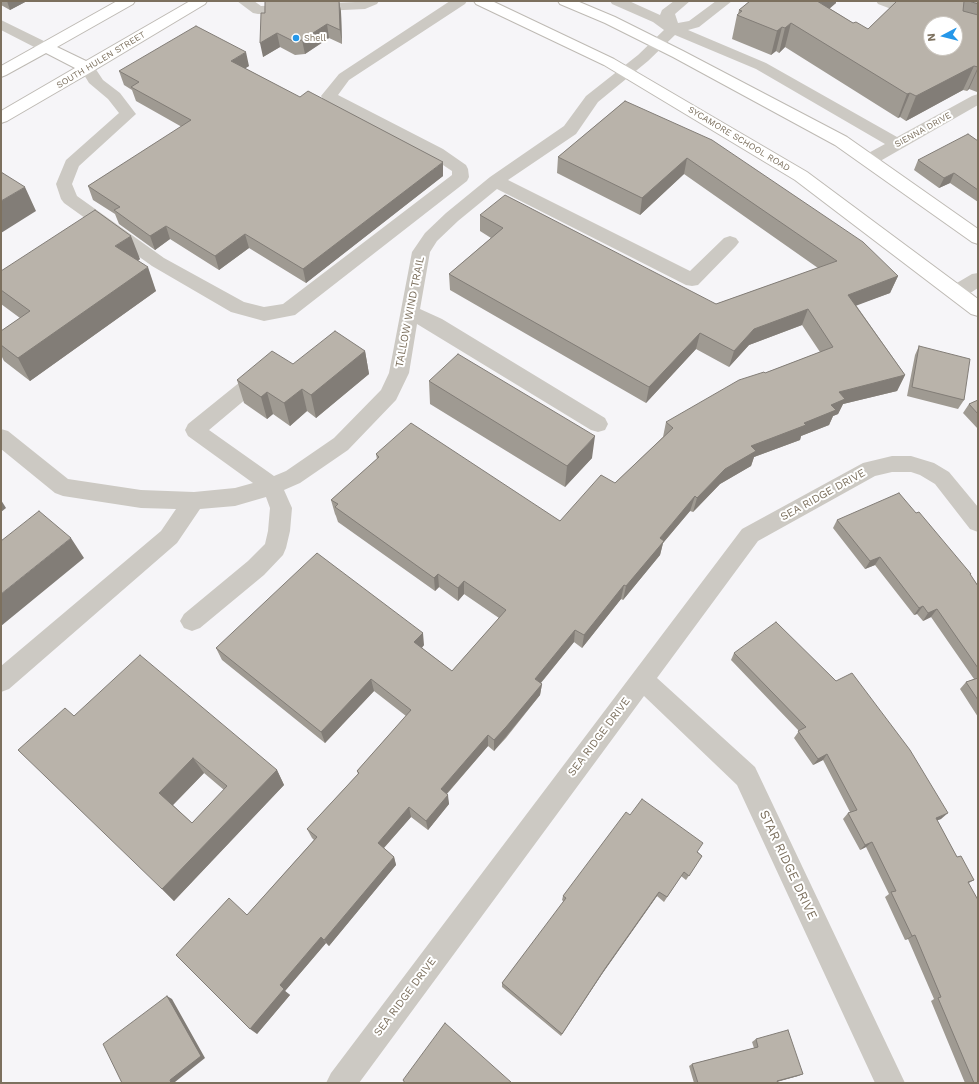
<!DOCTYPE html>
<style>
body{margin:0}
#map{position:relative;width:979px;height:1084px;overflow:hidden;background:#f6f5f8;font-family:"Work Sans",sans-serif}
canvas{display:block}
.frame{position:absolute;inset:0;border:2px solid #7c705e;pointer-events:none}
.north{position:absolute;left:923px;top:16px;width:40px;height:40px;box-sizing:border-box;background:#fff;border:1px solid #cbc6bf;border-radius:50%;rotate:263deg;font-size:11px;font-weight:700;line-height:16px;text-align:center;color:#7c705e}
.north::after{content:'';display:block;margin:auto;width:14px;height:18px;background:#2597e9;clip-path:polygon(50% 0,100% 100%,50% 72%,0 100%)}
</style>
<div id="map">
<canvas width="979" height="1084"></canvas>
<div class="frame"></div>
<div class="north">N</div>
</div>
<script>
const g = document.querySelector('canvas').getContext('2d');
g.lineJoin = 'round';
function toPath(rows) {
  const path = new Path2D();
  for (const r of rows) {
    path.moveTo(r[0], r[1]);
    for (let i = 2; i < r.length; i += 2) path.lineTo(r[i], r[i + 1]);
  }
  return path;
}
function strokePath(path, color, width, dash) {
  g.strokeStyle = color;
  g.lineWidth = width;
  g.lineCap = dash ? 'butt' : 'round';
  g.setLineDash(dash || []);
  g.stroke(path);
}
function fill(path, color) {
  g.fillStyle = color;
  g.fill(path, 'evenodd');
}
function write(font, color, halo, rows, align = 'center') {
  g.font = font + ' "Work Sans",sans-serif';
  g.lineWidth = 4;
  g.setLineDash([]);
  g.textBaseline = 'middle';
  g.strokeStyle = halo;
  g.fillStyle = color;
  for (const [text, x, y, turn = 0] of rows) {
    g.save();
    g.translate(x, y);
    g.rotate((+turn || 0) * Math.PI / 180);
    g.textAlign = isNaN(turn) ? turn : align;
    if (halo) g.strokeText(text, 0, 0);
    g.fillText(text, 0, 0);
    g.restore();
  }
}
const major = toPath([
 [117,1,135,1,133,4,57,47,86,61,190,1,207,1,205,4,93,71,7,121,1,123,1,111,75,68,46,53,6,75,1,77,1,66,117,1],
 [474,1,492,1,614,59,807,172,978,299,978,316,971,314,795,180,604,65,476,4,474,1],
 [558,1,577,1,615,17,683,51,847,137,978,229,978,244,972,242,835,145,673,57,605,23,560,4,558,1]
]);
strokePath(major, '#bebab4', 2);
fill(toPath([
 [237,1,254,1,261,6,379,1,377,4,365,9,258,14,253,13,237,1],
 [450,1,467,1,465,4,349,80,338,95,443,149,466,165,468,169,469,177,467,181,295,315,264,321,231,312,152,266,64,203,61,199,56,184,66,160,119,113,108,99,89,83,80,68,83,65,88,63,93,65,103,80,120,93,136,114,79,166,72,184,77,196,164,258,244,302,264,307,283,304,452,175,452,171,431,157,336,107,323,99,321,96,339,74,450,1],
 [610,1,629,1,660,15,662,10,674,1,690,1,675,14,678,23,689,21,716,1,732,1,699,27,688,30,766,63,897,137,972,96,978,94,978,105,875,164,869,165,863,164,861,160,863,156,885,144,756,69,675,35,648,61,598,102,576,134,508,180,690,271,724,238,730,236,736,238,739,242,736,246,698,285,692,286,686,285,497,189,458,221,437,241,430,252,420,309,442,319,605,418,608,424,605,430,598,432,591,430,417,324,409,373,396,400,348,450,300,483,284,490,292,508,290,531,286,548,283,555,264,575,200,628,192,631,184,628,180,621,184,614,248,561,265,544,268,531,270,508,266,497,235,506,200,509,177,543,9,689,1,692,1,666,161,531,176,509,141,508,63,496,55,493,1,449,1,429,8,431,68,479,141,490,194,492,235,488,253,483,188,436,185,430,188,424,245,378,252,376,259,378,262,383,259,388,209,430,274,476,286,471,334,438,381,390,389,373,412,252,425,233,446,213,490,177,564,126,586,96,638,55,664,30,653,22,612,4,610,1],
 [876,1,896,1,948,21,950,24,931,24,878,4,876,1],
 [1,20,50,44,52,47,50,50,45,51,40,50,1,30,1,20],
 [978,273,978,288,964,297,957,298,950,297,948,292,950,287,972,274,978,273],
 [892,456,911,456,934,463,949,472,978,507,978,532,970,529,935,484,920,475,911,472,892,472,875,476,758,541,657,678,755,767,905,1083,875,1083,737,785,644,696,359,1083,326,1083,331,1073,742,529,863,463,892,456]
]), '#ccc9c3');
fill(major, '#fff');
fill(toPath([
 [1,1,27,1,10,10,1,5],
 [265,1,340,1,339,1,341,12,342,44,329,38,305,54,295,55,280,47,263,57],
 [750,1,836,1,836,3,829,8,853,23,868,29,897,1,978,1,978,91,977,92,969,89,967,91,963,90,906,121,900,117,898,118,785,47,779,53,776,51,771,55,732,39,737,15,738,14,739,10],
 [249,66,245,68,443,176,306,283,249,248,219,270,170,239,155,250,119,224,115,214,93,200,88,186,182,127,136,101,132,90,124,85,119,71],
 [625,101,898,276,890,293,856,305,905,375,897,391,843,404,838,414,833,416,829,425,801,436,800,440,754,457,751,466,720,484,693,512,690,511,663,543,660,555,623,600,621,599,582,648,574,642,541,683,542,684,540,695,506,738,494,751,488,746,447,794,449,804,428,830,411,817,384,848,394,857,396,865,329,946,326,943,285,991,290,995,257,1034,247,915,314,840,312,838,307,829,358,774,357,771,406,716,374,691,325,743,222,660,216,648,424,645,422,648,452,671,499,618,464,594,458,601,439,587,435,591,338,522,336,516,335,514,331,500,377,459,376,454,560,521,615,483,663,437,666,422,765,373,820,352,802,325,749,345,729,367,696,349,646,403,450,290,449,274,491,238,480,231,480,215,716,304,818,268,684,174,640,215,557,173,558,157],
 [978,141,978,202,950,183,939,188,914,170,918,160],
 [140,259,138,261,156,291,30,381,4,361,1,355,1,331,20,318,1,304,1,271],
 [919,346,964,400,958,409,907,396,915,355],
 [365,351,369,374,316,418,307,411,290,426,273,414,267,419,244,403,237,380],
 [429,381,592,458,565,487,430,404],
 [978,400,978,429,963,413,969,404],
 [837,520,970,575,978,586,978,717,960,689,966,682,974,679,931,617,923,621,917,614,914,615,875,565,865,569,833,528],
 [734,653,941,819,937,820,957,857,974,880,969,883,978,1083,965,1083,931,1001,934,999,908,939,905,940,885,897,889,894,866,847,860,850,843,819,848,813,850,812,823,760,813,765,794,738,799,731,731,660],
 [74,716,277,770,284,785,174,901,162,889],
 [204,773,224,790,192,823,173,805],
 [630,815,698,852,702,856,686,880,681,876,664,902,657,896,602,974,561,1036,502,987,502,983,564,902,562,900,563,896],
 [756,1039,803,1074,798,1076,777,1082,778,1083,694,1083,689,1066,692,1064,754,1048,752,1042]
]), '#9f9a92');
fill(toPath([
 [7,1,27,1,10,10],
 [339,1,341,12,342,44,340,30],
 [817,1,836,1,836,3,811,25],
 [791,23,785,47,779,53,785,28],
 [327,24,329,38,305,54,302,40],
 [782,27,776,51,771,55,777,31],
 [277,33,280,47,263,57,260,43],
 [246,52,249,66,235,75,231,61],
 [974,66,963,90,906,121,916,96],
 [978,67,978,69,969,89,967,91],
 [910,93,900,117,898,118,907,94],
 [687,158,684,174,640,215,642,198],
 [443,162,443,176,306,283,303,269],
 [954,173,950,183,939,188,944,178],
 [25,187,36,211,1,233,1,201],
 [166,226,170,239,155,250,150,236],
 [245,234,249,248,219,270,215,256],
 [131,236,140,259,124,270,115,246],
 [148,267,156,291,30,381,18,358],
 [898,276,890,293,842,311,848,295],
 [808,309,802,325,749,345,729,367,734,351,754,329],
 [700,333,696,349,646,403,649,387],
 [365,351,369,374,316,418,311,395],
 [905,375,897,391,843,404,838,414,833,416,829,425,801,436,800,440,754,457,751,466,720,484,693,512,697,498,725,469,751,446,804,423,831,405,839,392],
 [302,389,307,411,290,426,284,403],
 [267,392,273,414,267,419,261,397],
 [595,436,592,458,565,487,567,466],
 [695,496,690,511,663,543,660,555,623,600,626,586,660,538],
 [1,500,6,508,1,512],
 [71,538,84,558,1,626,1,594],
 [880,557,875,565,865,569,870,561],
 [438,574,439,587,435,591,434,578],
 [464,581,464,594,458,601,458,588],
 [624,585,621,599,582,648,584,635],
 [923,606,917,614,914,615,919,608],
 [937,609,931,617,923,621,928,613],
 [575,630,574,642,534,691,535,679],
 [423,633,424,645,416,654,414,642],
 [371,679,374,691,325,743,321,732],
 [542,684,540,695,494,751,494,740],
 [488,735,488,746,442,799,441,789],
 [827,754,823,760,813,765,818,759],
 [193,758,204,773,171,807,159,793],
 [277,770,284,785,174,901,162,889],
 [448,795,449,804,428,830,426,821],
 [409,807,411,817,381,851,378,843],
 [948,813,941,819,930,823,936,818],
 [872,842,866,847,860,850,865,845],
 [394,857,396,865,329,946,324,940],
 [659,892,657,896,602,974,561,1036,604,970],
 [915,935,908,939,905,940,912,936],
 [321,937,326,943,285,991,290,995,257,1034,250,1029,280,985],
 [167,996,172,999,205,1058,175,1082,175,1083,171,1083,170,1080],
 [803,1074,798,1076,772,1083,777,1081]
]), '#827d77');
const building = toPath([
 [265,1,339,1,340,30,327,24,302,40,293,41,277,33,260,43,261,13,265,13,265,1],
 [750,1,817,1,853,23,856,22,868,29,897,1,964,1,963,11,978,15,978,67,974,66,916,96,910,93,907,94,791,23,785,28,782,27,777,31,737,15,742,11,739,10,750,1],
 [931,24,955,24,955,48,931,48,931,24],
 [969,1,978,1,978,4,969,1],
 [196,26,246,52,231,61,300,97,308,91,443,162,303,269,245,234,215,256,166,226,150,236,114,210,120,207,88,186,191,120,131,87,139,82,119,71,196,26],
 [625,101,712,140,863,242,898,276,848,295,905,375,839,392,845,399,831,405,836,410,804,423,806,425,751,446,756,451,725,469,697,498,695,496,660,538,664,541,626,586,624,585,584,635,575,630,535,679,542,684,506,727,494,740,488,735,441,789,448,795,426,821,409,807,378,843,394,857,324,940,321,937,280,985,284,989,250,1029,176,955,229,898,247,915,317,837,307,829,359,773,357,771,411,710,371,679,321,732,216,648,317,553,423,633,414,642,452,671,506,610,464,581,458,588,438,574,434,578,335,507,338,504,331,500,379,457,376,454,411,423,560,521,601,475,615,483,673,428,666,422,739,380,764,372,765,373,833,347,808,309,754,329,734,351,700,333,649,387,449,274,503,228,480,215,505,195,716,304,837,261,687,158,642,198,558,157,625,101],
 [968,134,978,141,978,190,954,173,944,178,918,160,968,134],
 [1,172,25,187,1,201,1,172],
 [95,210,131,236,115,246,148,267,18,358,1,345,1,331,30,311,1,290,1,271,95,210],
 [335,331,365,351,311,395,302,389,284,403,267,392,261,397,237,380,272,351,293,364,335,331],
 [919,346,970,359,964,400,912,387,919,346],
 [458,354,595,436,567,466,429,381,458,354],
 [978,400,978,414,969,404,978,400],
 [899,493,916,513,919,512,971,574,970,574,978,586,978,668,937,609,928,613,923,606,919,608,880,557,870,561,837,520,899,493],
 [39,511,71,538,1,594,1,541,39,511],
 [776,622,836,681,852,673,910,750,948,813,936,818,957,857,961,856,974,880,968,882,978,900,978,1083,974,1083,938,998,941,997,915,935,912,936,891,892,896,891,872,842,865,845,848,813,857,810,827,754,818,759,798,731,806,727,734,653,776,622],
 [140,655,277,770,162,889,18,750,65,708,74,716,140,655],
 [193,758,227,786,192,823,159,793,193,758],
 [978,678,978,700,966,682,978,678],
 [642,799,703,843,697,852,702,856,689,876,684,872,667,897,659,892,604,970,562,1034,502,983,566,898,563,896,626,812,630,815,642,799],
 [167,996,201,1056,170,1080,171,1083,122,1083,103,1044,167,996],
 [445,1023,512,1083,405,1083,403,1080,445,1023],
 [788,1030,803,1074,777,1081,778,1083,698,1083,692,1064,758,1047,756,1039,788,1030]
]);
fill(building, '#b9b3aa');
strokePath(building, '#827d77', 1);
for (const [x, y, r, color] of [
 [296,38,4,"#2597e9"]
]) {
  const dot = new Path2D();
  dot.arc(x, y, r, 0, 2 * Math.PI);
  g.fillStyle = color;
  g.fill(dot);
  strokePath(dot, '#fff', 1.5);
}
write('9px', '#7c705e', '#fff', [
 ["Shell",304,38]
], 'left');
write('9px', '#7c705e', '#fff', [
 ["SOUTH HULEN STREET",101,60,-31],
 ["SIENNA DRIVE",923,130,-29],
 ["SYCAMORE SCHOOL ROAD",739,139,31]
]);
write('11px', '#7c705e', '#fff', [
 ["TALLOW WIND TRAIL",410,312,-79],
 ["SEA RIDGE DRIVE",823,495,-29],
 ["SEA RIDGE DRIVE",599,737,-53],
 ["SEA RIDGE DRIVE",405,997,-53]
]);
write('13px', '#7c705e', '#fff', [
 ["STAR RIDGE DRIVE",788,865,65]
]);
</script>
